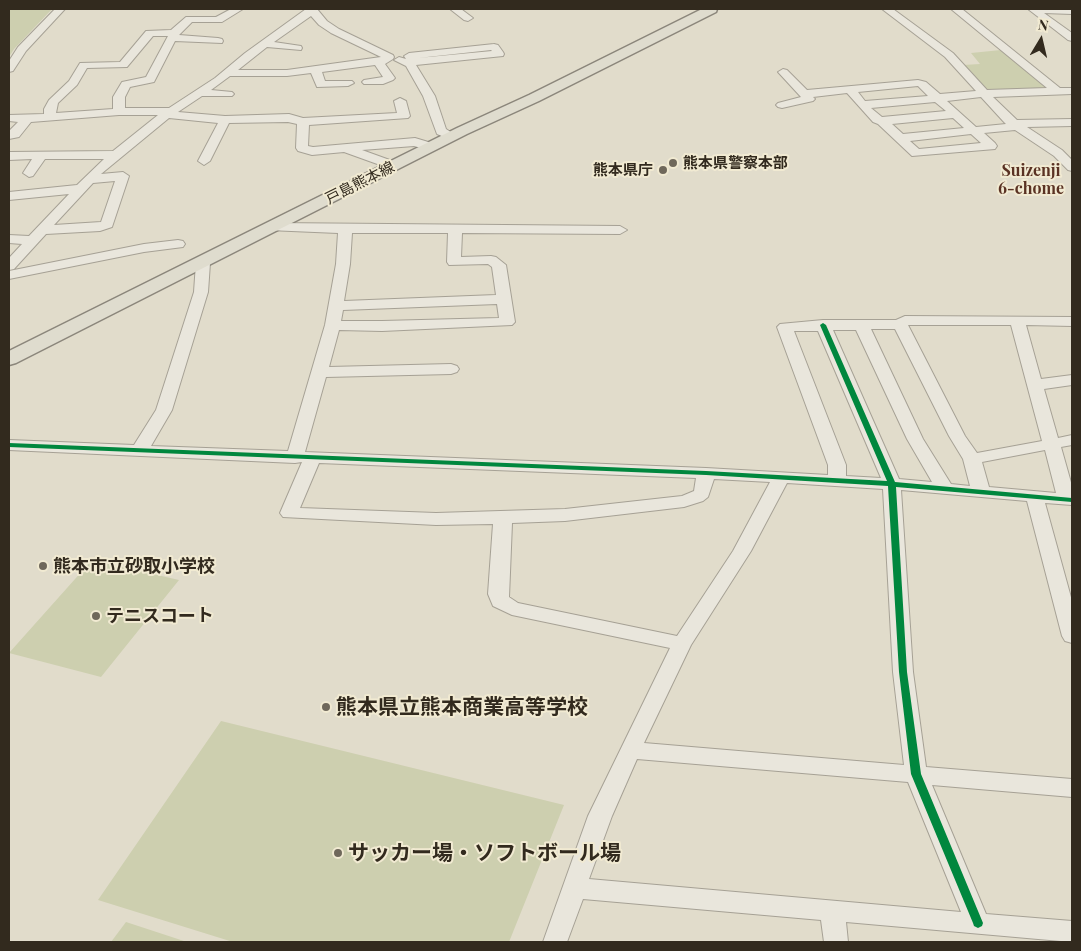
<!DOCTYPE html>
<meta charset="utf-8">
<style>
body{margin:0}
#map{position:relative;width:1081px;height:951px;overflow:hidden;background:#e1dccb;font-family:"Playfair Display",serif}
canvas{display:block}
.frame{position:absolute;inset:0;border:10px solid #322a1e;pointer-events:none}
.north{position:absolute;left:1016px;top:15px;width:50px;height:50px;-webkit-text-stroke:4px #f1ead2;paint-order:stroke;rotate:9deg;font-size:14px;font-weight:700;line-height:20px;text-align:center;color:#322a1e}
.north::after{content:'';display:block;margin:auto;width:18px;height:22px;background:#322a1e;clip-path:polygon(50% 0,100% 100%,50% 72%,0 100%)}
</style>
<div id="map">
<canvas width="1081" height="951"></canvas>
<div class="frame"></div>
<div class="north">N</div>
</div>
<script>
const g = document.querySelector('canvas').getContext('2d');
g.lineJoin = 'round';
function fill(path, color) {
  g.fillStyle = color;
  g.fill(path, 'evenodd');
}
function toPath(rows) {
  const path = new Path2D();
  for (const r of rows) {
    path.moveTo(r[0], r[1]);
    for (let i = 2; i < r.length; i += 2) path.lineTo(r[i], r[i + 1]);
  }
  return path;
}
function strokePath(path, color, width, dash) {
  g.strokeStyle = color;
  g.lineWidth = width;
  g.lineCap = dash ? 'butt' : 'round';
  g.setLineDash(dash || []);
  g.stroke(path);
}
function write(font, color, halo, rows, align = 'center') {
  g.font = font + ' "Playfair Display","Noto Sans JP",serif';
  g.lineWidth = 4;
  g.setLineDash([]);
  g.textBaseline = 'middle';
  g.strokeStyle = halo;
  g.fillStyle = color;
  for (const [text, x, y, turn = 0] of rows) {
    g.save();
    g.translate(x, y);
    g.rotate((+turn || 0) * Math.PI / 180);
    g.textAlign = isNaN(turn) ? turn : align;
    if (halo) g.strokeText(text, 0, 0);
    g.fillText(text, 0, 0);
    g.restore();
  }
}
fill(toPath([
 [9,9,52,9,14,49,9,57],
 [1001,50,1049,88,985,91,963,65,980,64,971,53],
 [92,560,179,580,101,677,9,653],
 [221,721,564,805,509,942,233,942,98,900],
 [126,922,187,942,111,942]
]), '#cdcfaf');
const minor = toPath([
 [55,9,65,9,26,51,13,71,9,72,9,61,18,47,55,9],
 [231,9,243,9,222,22,192,22,179,35,218,38,222,39,223,41,222,43,175,41,154,82,130,87,125,97,125,108,169,108,215,78,245,53,306,9,317,9,327,21,339,29,393,55,394,57,393,59,385,64,395,78,393,80,383,84,364,84,362,82,364,80,383,77,375,65,322,72,325,81,352,81,354,83,348,86,317,87,311,73,287,76,230,76,211,90,232,92,234,94,232,96,202,96,178,112,225,116,289,114,303,118,397,113,394,101,400,98,406,101,410,116,408,118,309,125,308,146,313,147,415,138,435,144,437,147,431,151,414,146,362,150,398,163,400,166,398,169,394,170,344,152,312,155,298,151,296,148,297,124,288,122,229,123,210,161,204,165,198,161,218,123,169,118,101,174,123,172,129,176,112,227,100,231,46,234,14,269,9,270,9,258,22,244,9,243,9,235,29,236,69,194,9,200,9,192,77,185,104,159,45,159,33,176,29,177,23,173,32,159,9,160,9,152,113,151,158,115,119,115,31,122,19,137,9,139,9,131,18,122,9,121,9,115,44,114,44,109,49,100,69,81,80,63,120,62,146,31,171,30,186,17,216,17,231,9],
 [311,16,319,25,331,33,381,57,287,70,238,70,267,47,301,50,302,48,301,46,274,42,311,16],
 [153,36,168,36,146,77,122,82,113,97,113,109,56,113,58,103,77,85,87,68,127,67,153,36],
 [115,181,101,222,54,225,93,183,115,181],
 [450,9,461,9,473,18,468,21,464,20,450,9],
 [882,9,893,9,953,53,987,90,1047,88,951,9,962,9,1060,88,1072,88,1072,94,993,97,1017,120,1072,119,1072,126,1027,127,1062,150,1072,160,1072,171,1068,170,1054,156,1015,130,984,133,995,143,997,146,995,149,912,156,878,124,873,122,847,93,813,97,815,99,813,101,782,108,778,107,776,105,778,103,801,97,778,72,783,69,787,70,807,90,918,80,926,82,940,94,976,91,945,57,882,9],
 [918,86,928,96,865,101,858,92,918,86],
 [981,97,1003,121,1006,124,976,127,947,101,981,97],
 [935,102,946,111,882,117,871,108,935,102],
 [953,118,964,128,903,134,892,124,953,118],
 [971,134,981,143,919,149,910,141,971,134],
 [1028,9,1072,9,1072,14,1044,13,1072,33,1072,41,1068,40,1028,9],
 [494,44,498,45,503,52,504,54,503,56,416,65,435,96,446,129,457,136,451,140,437,134,423,96,406,66,394,60,399,57,406,59,404,56,409,53,494,44],
 [491,50,492,51,418,58,491,50],
 [273,223,620,226,627,230,620,234,462,233,461,257,491,256,496,257,506,265,515,322,512,325,382,331,339,330,329,367,451,364,457,366,459,369,457,372,451,374,326,377,305,452,706,468,828,475,828,465,777,327,780,324,823,320,896,320,905,316,1072,317,1072,326,1026,325,1041,379,1072,375,1072,385,1044,389,1058,438,1072,435,1072,445,1061,447,1072,486,1072,505,1045,503,1072,601,1072,643,1065,641,1062,636,1027,501,901,490,913,672,926,767,1072,779,1072,797,932,785,986,914,1072,921,1072,942,846,922,848,942,824,942,821,920,583,899,567,942,543,942,588,816,670,648,512,615,493,606,488,594,493,524,436,525,283,517,280,513,302,462,295,463,9,450,9,440,134,445,156,410,194,292,196,263,203,259,210,263,208,292,172,410,151,446,288,451,325,325,336,264,338,233,268,230,266,227,268,224,273,223],
 [352,233,448,233,447,262,449,265,488,264,492,267,496,295,344,301,350,264,352,233],
 [497,304,499,318,382,321,341,321,343,310,497,304],
 [908,325,1011,325,1042,441,977,453,965,436,908,325],
 [871,329,895,329,949,436,963,459,970,486,951,484,923,439,871,329],
 [833,330,856,330,907,439,932,482,899,479,833,330],
 [794,331,818,331,881,478,846,476,846,465,794,331],
 [1045,450,1056,493,989,487,982,462,1045,450],
 [319,463,696,478,694,491,682,496,565,509,436,513,300,508,319,463],
 [714,479,770,482,733,551,677,636,518,603,509,597,512,523,565,521,684,507,703,501,708,497,714,479],
 [787,483,883,489,893,672,904,765,644,743,691,645,751,551,787,483],
 [637,759,908,782,961,912,589,879,612,816,637,759],
 [178,240,183,241,185,244,183,247,144,252,9,279,9,271,144,244,178,240]
]);
const major = toPath([
 [702,9,717,9,716,12,539,101,467,134,16,363,9,365,9,351,457,128,529,95,702,9]
]);
strokePath(minor, '#a6a195', 2);
strokePath(major, '#8b867b', 3);
fill(minor, '#e9e6dc');
fill(major, '#dfdcce');
fill(toPath([
 [823,323,826,325,895,482,1072,498,1072,502,896,487,907,672,921,774,983,923,982,926,978,928,974,926,973,923,911,774,899,672,888,486,706,475,9,447,9,443,706,471,887,481,820,325,823,323]
]), '#00873e');
for (const [x, y, r, color] of [
 [673,163,5,"#6f685b"],
 [663,170,5,"#6f685b"],
 [43,566,5,"#6f685b"],
 [96,616,5,"#6f685b"],
 [326,707,5,"#6f685b"],
 [338,853,5,"#6f685b"]
]) {
  const dot = new Path2D();
  dot.arc(x, y, r, 0, 2 * Math.PI);
  g.fillStyle = color;
  g.fill(dot);
  strokePath(dot, '#f1ead2', 2);
}
write('bold 15px', '#322a1e', '#f1ead2', [
 ["熊本県警察本部",683,163],
 ["熊本県庁",653,170,"right"]
], 'left');
write('15px', '#322a1e', '#f1ead2', [
 ["戸島熊本線",360,183,-27]
]);
write('bold 16px', '#5a3223', '#f1ead2', [
 ["Suizenji",1031,171],
 ["6-chome",1031,189]
]);
write('bold 18px', '#322a1e', '#f1ead2', [
 ["熊本市立砂取小学校",53,566],
 ["テニスコート",106,616]
], 'left');
write('bold 21px', '#322a1e', '#f1ead2', [
 ["熊本県立熊本商業高等学校",336,707],
 ["サッカー場・ソフトボール場",348,853]
], 'left');
</script>
